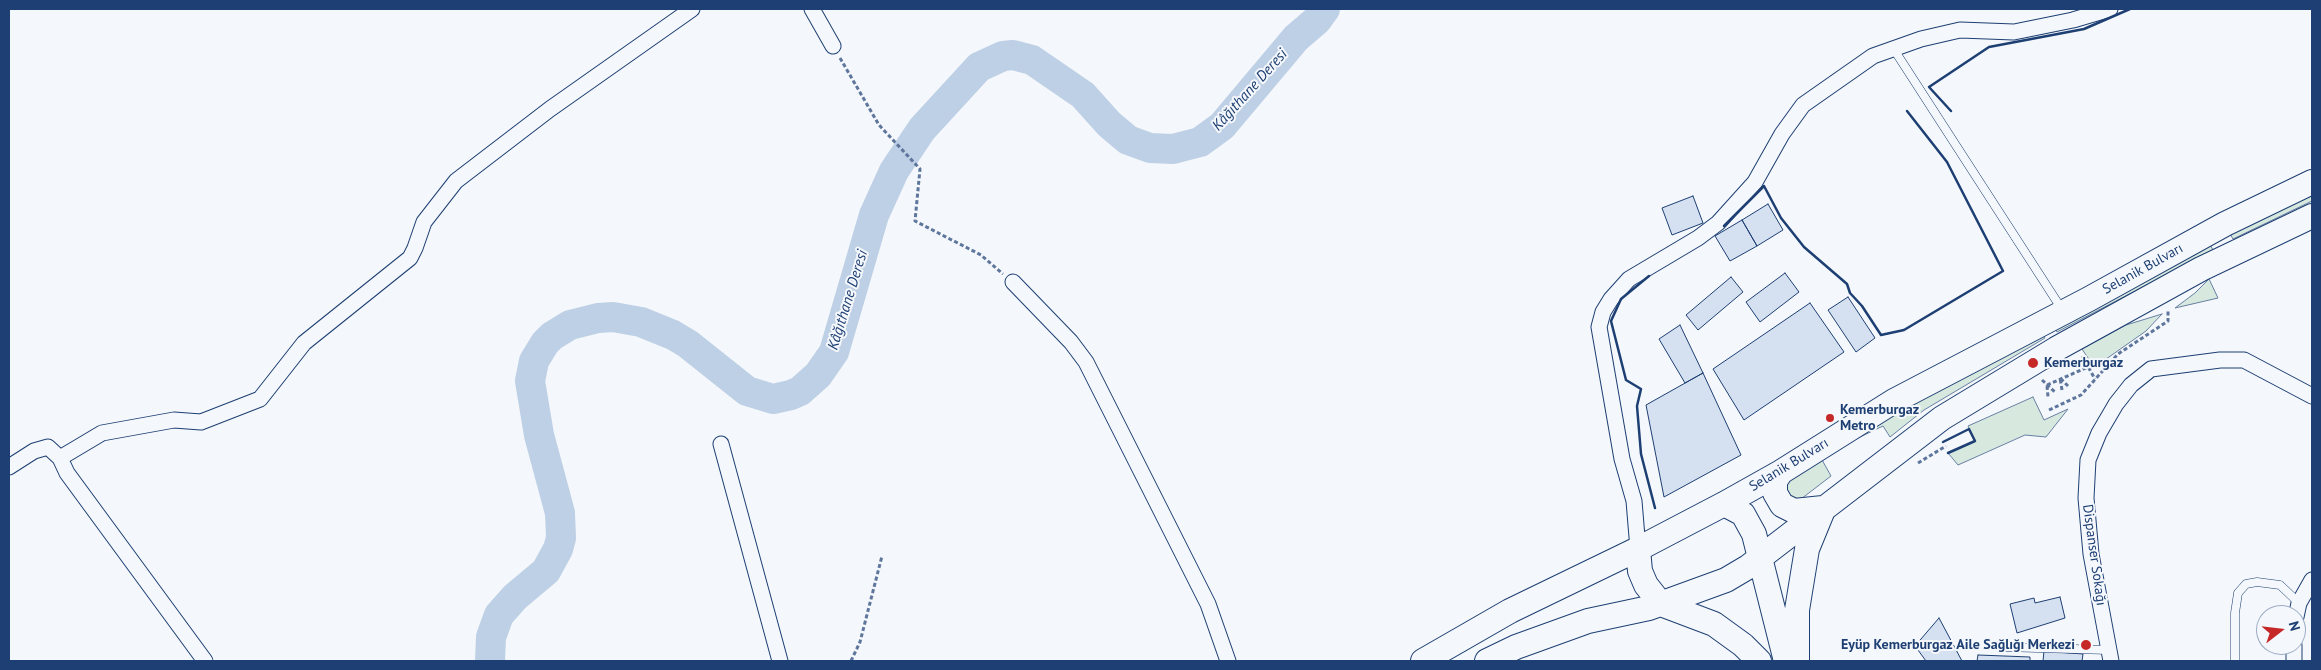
<!DOCTYPE html>
<meta charset="utf-8">
<style>
body{margin:0}
#map{position:relative;width:2321px;height:670px;overflow:hidden;background:#f4f7fb;font-family:"PT Sans",sans-serif}
canvas{display:block}
.frame{position:absolute;inset:0;border:10px solid #1d3f73;pointer-events:none}
.north{position:absolute;left:2256px;top:605px;width:50px;height:50px;box-sizing:border-box;background:#f4f7fb;border:1px solid #9eadc5;border-radius:50%;rotate:74deg;font-size:14px;font-weight:700;line-height:20px;text-align:center;color:#1d3f73}
.north::after{content:'';display:block;margin:auto;width:18px;height:22px;background:#c62828;clip-path:polygon(50% 0,100% 100%,50% 72%,0 100%)}
</style>
<div id="map">
<canvas width="2321" height="670"></canvas>
<div class="frame"></div>
<div class="north">N</div>
</div>
<script>
const g = document.querySelector('canvas').getContext('2d');
g.lineJoin = 'round';
function fill(path, color) {
  g.fillStyle = color;
  g.fill(path, 'evenodd');
}
function toPath(rows) {
  const path = new Path2D();
  for (const r of rows) {
    path.moveTo(r[0], r[1]);
    for (let i = 2; i < r.length; i += 2) path.lineTo(r[i], r[i + 1]);
  }
  return path;
}
function strokePath(path, color, width, dash) {
  g.strokeStyle = color;
  g.lineWidth = width;
  g.lineCap = dash ? 'butt' : 'round';
  g.setLineDash(dash || []);
  g.stroke(path);
}
function write(font, color, halo, rows, align = 'center') {
  g.font = font + ' "PT Sans",sans-serif';
  g.lineWidth = 4;
  g.setLineDash([]);
  g.textBaseline = 'middle';
  g.strokeStyle = halo;
  g.fillStyle = color;
  for (const [text, x, y, turn = 0] of rows) {
    g.save();
    g.translate(x, y);
    g.rotate((+turn || 0) * Math.PI / 180);
    g.textAlign = isNaN(turn) ? turn : align;
    if (halo) g.strokeText(text, 0, 0);
    g.fillText(text, 0, 0);
    g.restore();
  }
}
const green = toPath([
 [2312,192,2312,201,2233,239,2229,232,2312,192],
 [2209,243,2213,250,2057,332,2053,325,2209,243],
 [2209,279,2218,298,2175,308,2195,293,2209,279],
 [2162,314,2146,331,2099,364,2092,364,2082,349,2126,325,2162,314],
 [2041,331,2045,338,1924,410,1890,437,1883,426,1837,448,1917,398,2041,331],
 [2033,397,2044,420,2068,409,2046,437,2025,435,1958,465,1948,453,1975,441,1968,426,2033,397],
 [1821,458,1831,476,1801,499,1791,502,1786,497,1784,480,1821,458]
]);
fill(green, '#d7e8df');
strokePath(green, '#687fa3', 1);
strokePath(toPath([
 [490,661,491,637,499,615,515,597,546,571,558,549,561,538,560,513,539,435,530,381,534,361,545,343,552,336,570,325,598,318,613,317,641,322,673,335,688,344,747,391,773,399,791,395,800,391,818,375,834,352,874,215,894,171,922,129,979,67,1003,56,1013,55,1032,60,1083,95,1109,124,1128,140,1150,148,1173,149,1200,142,1222,126,1296,38,1317,20,1325,9]
]), '#bed0e5', 30);
const building = toPath([
 [1693,196,1703,223,1672,235,1662,208,1693,196],
 [1768,204,1783,230,1757,246,1742,220,1768,204],
 [1742,220,1757,246,1730,261,1715,236,1742,220],
 [1785,273,1799,292,1760,322,1746,302,1785,273],
 [1731,277,1743,292,1698,330,1686,315,1731,277],
 [1848,297,1875,338,1856,352,1828,310,1848,297],
 [1810,303,1844,352,1744,420,1713,369,1810,303],
 [1680,325,1703,373,1685,383,1659,339,1680,325],
 [1703,373,1741,455,1664,497,1646,405,1703,373],
 [2060,597,2065,618,2017,633,2010,604,2034,598,2035,603,2060,597],
 [1939,618,1962,661,1926,661,1915,646,1939,618],
 [2044,651,2083,654,2082,661,2043,661,2044,651],
 [1978,655,2030,657,2030,661,1977,661,1978,655]
]);
fill(building, '#d5e0f0');
strokePath(building, '#1d3f73', 1);
const lane = toPath([
 [1893,48,2063,311],
 [2002,647,2109,650],
 [2235,661,2235,613,2238,593,2246,584,2257,582,2280,585,2299,603]
]);
const street = toPath([
 [812,9,833,46],
 [1013,282,1071,342,1086,362,1208,604,1228,661],
 [721,444,780,661],
 [60,458,102,433,174,420,201,422,260,399,304,343,410,258,415,248,424,222,456,181,550,109,692,9],
 [9,467,34,451,48,447,60,458,67,473,205,661],
 [1638,549,1634,501,1622,459,1599,327,1603,312,1611,299,1629,279,1698,238,1718,223,1755,182,1782,134,1803,105,1873,56,1921,39,1960,30,2014,32,2073,20,2110,9],
 [2296,617,2299,603,2312,580],
 [2111,661,2091,554,2086,498,2088,460,2099,433,2116,404,2131,385,2151,369,2220,360,2244,360,2312,396],
 [2294,661,2294,645]
]);
const primary = toPath([
 [1781,472,1775,481,1775,493,1782,505,1794,511,1823,508],
 [1724,504,1743,514,1754,534,1786,661],
 [1638,549,1640,571,1646,585,1661,604,1714,624,1743,645,1759,661],
 [1423,661,1510,611,1638,549,1724,504,1781,472,1894,401,2089,299,2225,224,2312,182],
 [1487,661,1516,647,1588,621,1649,608,1726,580,1748,567,1942,418,2056,349,2201,269,2312,216],
 [1797,661,1797,610,1807,549,1823,510]
]);
strokePath(lane, '#1d3f73', 9);
strokePath(street, '#1d3f73', 17);
strokePath(primary, '#1d3f73', 26);
strokePath(toPath([
 [840,58,879,125,920,169,915,221,981,255,1003,274],
 [2082,356,2095,379],
 [2042,380,2056,393],
 [2047,385,2088,367],
 [2047,386,2048,397],
 [2062,390,2060,378,2069,387],
 [2049,410,2081,395,2118,354,2168,321,2168,309],
 [1918,463,1946,446],
 [851,661,860,642,882,556]
]), '#5e769c', 3, [4, 2.5]);
strokePath(lane, '#f4f7fb', 8);
strokePath(street, '#f4f7fb', 15);
strokePath(primary, '#f4f7fb', 24);
strokePath(toPath([
 [1951,111,1929,87,1989,47,2084,29,2130,9],
 [1724,226,1764,186,1781,218,1804,247,1847,284,1850,293,1862,306,1881,335,1904,330,2003,271,1947,162,1907,111],
 [1649,276,1621,299,1611,321,1626,380,1641,389,1637,406,1641,454,1655,508],
 [1943,442,1969,429,1975,441,1948,453]
]), '#1d3f73', 2.5);
for (const [x, y, r, color] of [
 [2033,363,6,"#c62828"],
 [1830,418,5,"#c62828"],
 [2086,645,6,"#c62828"]
]) {
  const dot = new Path2D();
  dot.arc(x, y, r, 0, 2 * Math.PI);
  g.fillStyle = color;
  g.fill(dot);
  strokePath(dot, '#f4f7fb', 2);
}
write('14px', '#1d3f73', '#f4f7fb', [
 ["Selanik Bulvarı",2143,269,-29],
 ["Selanik Bulvarı",1789,465,-31],
 ["Dispanser Sokağı",2094,555,82]
]);
write('bold 14px', '#1d3f73', '#f4f7fb', [
 ["Kemerburgaz",2044,363],
 ["Kemerburgaz",1840,410],
 ["Metro",1840,426],
 ["Eyüp Kemerburgaz Aile Sağlığı Merkezi",2075,645,"right"]
], 'left');
write('italic 15px', '#1d3f73', '#f4f7fb', [
 ["Kâğıthane Deresi",1250,90,-48],
 ["Kâğıthane Deresi",848,300,-73]
]);
</script>
